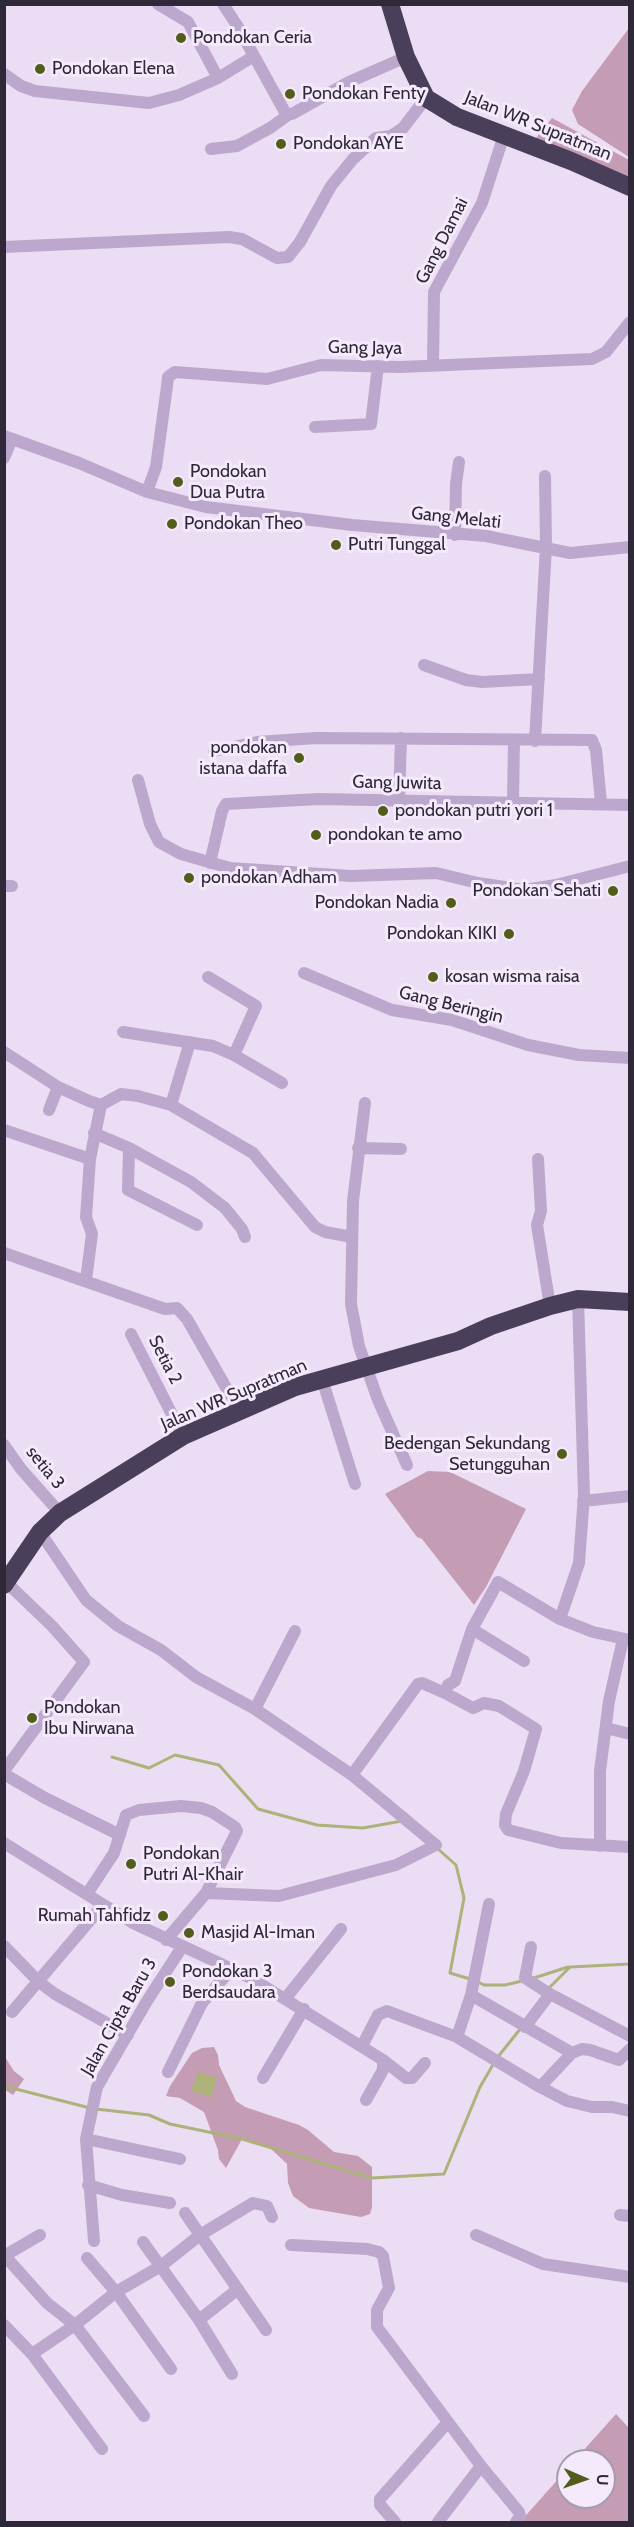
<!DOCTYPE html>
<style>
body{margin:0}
#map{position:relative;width:634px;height:2527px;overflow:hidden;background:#ebddf4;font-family:Cabin,sans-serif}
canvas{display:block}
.frame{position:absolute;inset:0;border:6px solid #2f2839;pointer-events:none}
.north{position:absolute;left:556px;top:2449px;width:60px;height:60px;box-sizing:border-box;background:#f4eafb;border:2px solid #a59cad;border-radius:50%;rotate:92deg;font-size:16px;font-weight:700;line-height:24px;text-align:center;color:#2f2839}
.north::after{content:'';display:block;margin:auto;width:21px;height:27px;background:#535d1b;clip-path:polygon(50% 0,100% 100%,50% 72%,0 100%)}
</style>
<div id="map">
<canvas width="634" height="2527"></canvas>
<div class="frame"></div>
<div class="north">U</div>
</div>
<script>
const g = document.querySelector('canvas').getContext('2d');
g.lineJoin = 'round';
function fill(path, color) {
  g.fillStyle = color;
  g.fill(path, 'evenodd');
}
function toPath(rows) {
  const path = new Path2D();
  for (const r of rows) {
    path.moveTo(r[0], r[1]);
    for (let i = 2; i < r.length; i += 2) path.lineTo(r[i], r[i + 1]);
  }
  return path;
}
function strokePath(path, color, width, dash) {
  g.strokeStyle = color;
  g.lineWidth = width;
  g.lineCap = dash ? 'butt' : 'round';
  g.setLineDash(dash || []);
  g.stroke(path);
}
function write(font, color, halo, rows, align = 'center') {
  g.font = font + ' Cabin,sans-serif';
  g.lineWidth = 6;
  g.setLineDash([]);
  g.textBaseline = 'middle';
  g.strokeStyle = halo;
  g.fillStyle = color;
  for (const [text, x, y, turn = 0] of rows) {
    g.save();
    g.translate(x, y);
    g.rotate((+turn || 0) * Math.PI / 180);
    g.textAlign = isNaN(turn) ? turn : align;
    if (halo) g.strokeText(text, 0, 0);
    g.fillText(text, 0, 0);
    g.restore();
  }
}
fill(toPath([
 [629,28,629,157,578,124,572,110,582,91],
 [552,118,629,160,629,183,536,138],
 [428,1471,450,1472,526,1509,486,1587,474,1605,422,1539,417,1537,385,1494],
 [214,2047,218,2055,219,2065,236,2101,245,2107,299,2125,308,2130,334,2152,358,2156,372,2167,372,2207,370,2214,361,2217,309,2208,293,2196,288,2183,287,2164,269,2147,242,2139,226,2168,219,2159,218,2150,204,2112,180,2098,166,2096,170,2086,192,2053,202,2048],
 [5,2057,14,2071,24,2079,13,2095,5,2090],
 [616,2414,629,2428,629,2522,520,2522,568,2468,568,2497,604,2497,604,2461,574,2461]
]), '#c49cb3');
fill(toPath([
 [198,2072,217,2078,211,2097,191,2091]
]), '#acb27a');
strokePath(toPath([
 [112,1757,149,1768,175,1755,219,1765,258,1809,317,1825,363,1828,402,1821],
 [438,1849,456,1865,464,1898,450,1973,470,1979],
 [534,1978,568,1967],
 [476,1981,484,1985,505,1985,522,1981],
 [549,1988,570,1967,630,1964],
 [497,2058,521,2028],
 [4,2086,90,2108],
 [96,2109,149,2115,170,2124,242,2139,372,2178,444,2174,480,2087,494,2063]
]), '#acb27a', 3);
strokePath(toPath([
 [158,4,188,22,218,78],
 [223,4,238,27,286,114,292,114,349,82,406,57],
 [4,74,21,86,35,91,149,103,179,95,218,78,254,56],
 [211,149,237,146,270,128,288,115],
 [4,247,229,237,242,239,277,258,288,257,300,242,331,186,353,159,376,138,391,136,403,128,426,98],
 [433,366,434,292,482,203,504,135],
 [315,427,371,424,378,366],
 [4,436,79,463,147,492,206,507,352,525,486,536,570,553,630,547],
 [4,458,12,439],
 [147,492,156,467,167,386,168,377,175,372,267,379,321,365,400,367,592,359,606,352,630,322],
 [455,535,456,484,459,462],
 [424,665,466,680,482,682,539,679],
 [535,741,546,547,545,476],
 [214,751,257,742,316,738,592,740,596,750,601,803],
 [138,780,150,824,159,842,181,854,230,868,351,876,436,873,478,883,524,890,556,885,630,866],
 [399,801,401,738],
 [513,802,514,740],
 [210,863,222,811,226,804,319,799,630,805],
 [4,886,12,886],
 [304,973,392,1010,452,1020,528,1045,579,1055,630,1058],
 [208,977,256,1006,234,1055],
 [123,1032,213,1046,234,1055,282,1083],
 [4,1052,58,1087,89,1101,101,1105,121,1094,138,1096,171,1105,253,1153,315,1227,325,1232,352,1237],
 [365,1103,353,1201,351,1304,359,1346,378,1400,407,1465],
 [171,1105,190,1042],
 [49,1110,58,1087],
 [4,1130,90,1159],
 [94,1133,129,1148,191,1182,225,1208,242,1229,245,1237],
 [129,1148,128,1190,197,1225],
 [358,1148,401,1149],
 [538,1159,541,1211,537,1225,550,1306],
 [4,1253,165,1309,177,1308,187,1319,240,1412],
 [86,1280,92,1234,86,1217,90,1159,101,1105],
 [131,1334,183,1436],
 [322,1379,355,1484],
 [4,1445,21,1469,60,1513],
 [583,1501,630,1496],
 [40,1532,86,1600,118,1626,161,1650,196,1677,255,1709,352,1775,436,1845,396,1865,279,1896,206,1893,166,1940],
 [560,1619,579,1563,584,1495,578,1299],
 [472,1629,524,1661],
 [445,1693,473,1708,484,1703,499,1706,536,1729,524,1771,506,1814,505,1825,508,1830,561,1843,630,1847],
 [255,1709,295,1631],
 [606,1728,630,1734],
 [4,1771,84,1662,52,1626,6,1582],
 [4,1774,45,1798,120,1835],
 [352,1775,418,1684,422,1683,445,1693,448,1685,455,1681,472,1629,498,1582,560,1619,593,1632,630,1640],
 [4,1843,133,1923,251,1978,383,2060,383,2070,366,2100],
 [600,1846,600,1771,609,1701,623,1639],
 [87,1894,114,1853,126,1815,139,1810,181,1806,201,1808,212,1812,235,1827,237,1831,206,1893],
 [4,1946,39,1982,55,1994,128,2035],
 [531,1947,525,1978,550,1994],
 [471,1995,572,2053],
 [285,1999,341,1929],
 [12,2012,103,1905],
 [525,2027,550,1994,630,2036],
 [457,2037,471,1995,489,1904],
 [362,2046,378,2015,387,2011,457,2037,540,2087,567,2101,592,2107,612,2107,630,2111],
 [383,2060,406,2078,412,2078,425,2063],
 [168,2072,202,2003,232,1968],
 [263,2078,304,2009],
 [540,2087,572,2053,582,2049,590,2050,619,2060,630,2049],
 [86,2139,180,2159],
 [88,2185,122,2195,170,2203],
 [185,2213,266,2330],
 [620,2215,630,2216],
 [476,2235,543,2264,630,2277],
 [94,2241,86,2139,97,2087,147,2001,182,1947],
 [143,2242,199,2320,232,2374],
 [291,2245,367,2249,379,2252,383,2256,389,2288,377,2310,377,2327,481,2466,519,2512,520,2516,516,2522],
 [4,2256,40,2235],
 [5,2256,47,2303,75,2325,144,2416],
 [87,2258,116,2292,171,2369],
 [199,2320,238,2289],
 [4,2325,32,2354,102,2449],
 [32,2354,75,2325,116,2292,161,2266,200,2235,253,2203,267,2206,272,2217],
 [395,2522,380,2505,380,2499,448,2422],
 [438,2522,481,2466]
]), '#bca8cd', 12);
strokePath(toPath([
 [390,4,406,57,426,98,457,117,571,161,630,187],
 [4,1585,40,1532,60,1513,183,1436,295,1387,458,1341,491,1326,550,1306,578,1299,630,1302]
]), '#4a3f5a', 18);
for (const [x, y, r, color] of [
 [181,38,6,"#535d1b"],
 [40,69,6,"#535d1b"],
 [290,94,6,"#535d1b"],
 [281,144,6,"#535d1b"],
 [178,482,6,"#535d1b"],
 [172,524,6,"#535d1b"],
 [336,545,6,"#535d1b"],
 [299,758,6,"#535d1b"],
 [383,811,6,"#535d1b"],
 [316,835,6,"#535d1b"],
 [189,878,6,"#535d1b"],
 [613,891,6,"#535d1b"],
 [451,903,6,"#535d1b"],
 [509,934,6,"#535d1b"],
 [433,977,6,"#535d1b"],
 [562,1454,6,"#535d1b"],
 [32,1718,6,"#535d1b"],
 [131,1864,6,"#535d1b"],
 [163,1916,6,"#535d1b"],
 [189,1933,6,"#535d1b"],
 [170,1982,6,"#535d1b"]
]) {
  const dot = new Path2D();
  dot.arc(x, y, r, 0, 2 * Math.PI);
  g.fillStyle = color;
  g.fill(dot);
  strokePath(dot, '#f4eafb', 2);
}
write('18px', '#2f2839', '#f4eafb', [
 ["Pondokan Ceria",193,38],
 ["Pondokan Elena",52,69],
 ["Pondokan Fenty",302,94],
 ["Pondokan AYE",293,144],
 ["Pondokan",190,472],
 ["Dua Putra",190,493],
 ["Pondokan Theo",184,524],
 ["Putri Tunggal",348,545],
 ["pondokan",287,748,"right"],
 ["istana daffa",287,769,"right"],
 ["pondokan putri yori 1",395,811],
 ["pondokan te amo",328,835],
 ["pondokan Adham",201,878],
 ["Pondokan Sehati",601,891,"right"],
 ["Pondokan Nadia",439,903,"right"],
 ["Pondokan KIKI",497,934,"right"],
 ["kosan wisma raisa",445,977],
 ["Bedengan Sekundang",550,1444,"right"],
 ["Setungguhan",550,1465,"right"],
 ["Pondokan",44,1708],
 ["Ibu Nirwana",44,1729],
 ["Pondokan",143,1854],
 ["Putri Al-Khair",143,1875],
 ["Rumah Tahfidz",151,1916,"right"],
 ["Masjid Al-Iman",201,1933],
 ["Pondokan 3",182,1972],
 ["Berdsaudara",182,1993]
], 'left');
write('18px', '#2f2839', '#f4eafb', [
 ["Jalan WR Supratman",538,126,22],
 ["Gang Damai",442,241,-63],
 ["Gang Jaya",365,348,1],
 ["Gang Melati",456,518,6],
 ["Gang Juwita",397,783,1],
 ["Gang Beringin",451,1005,14],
 ["Setia 2",165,1360,63],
 ["Jalan WR Supratman",234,1395,-23],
 ["setia 3",45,1468,51],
 ["Jalan Cipta Baru 3",119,2017,-60]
]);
</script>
